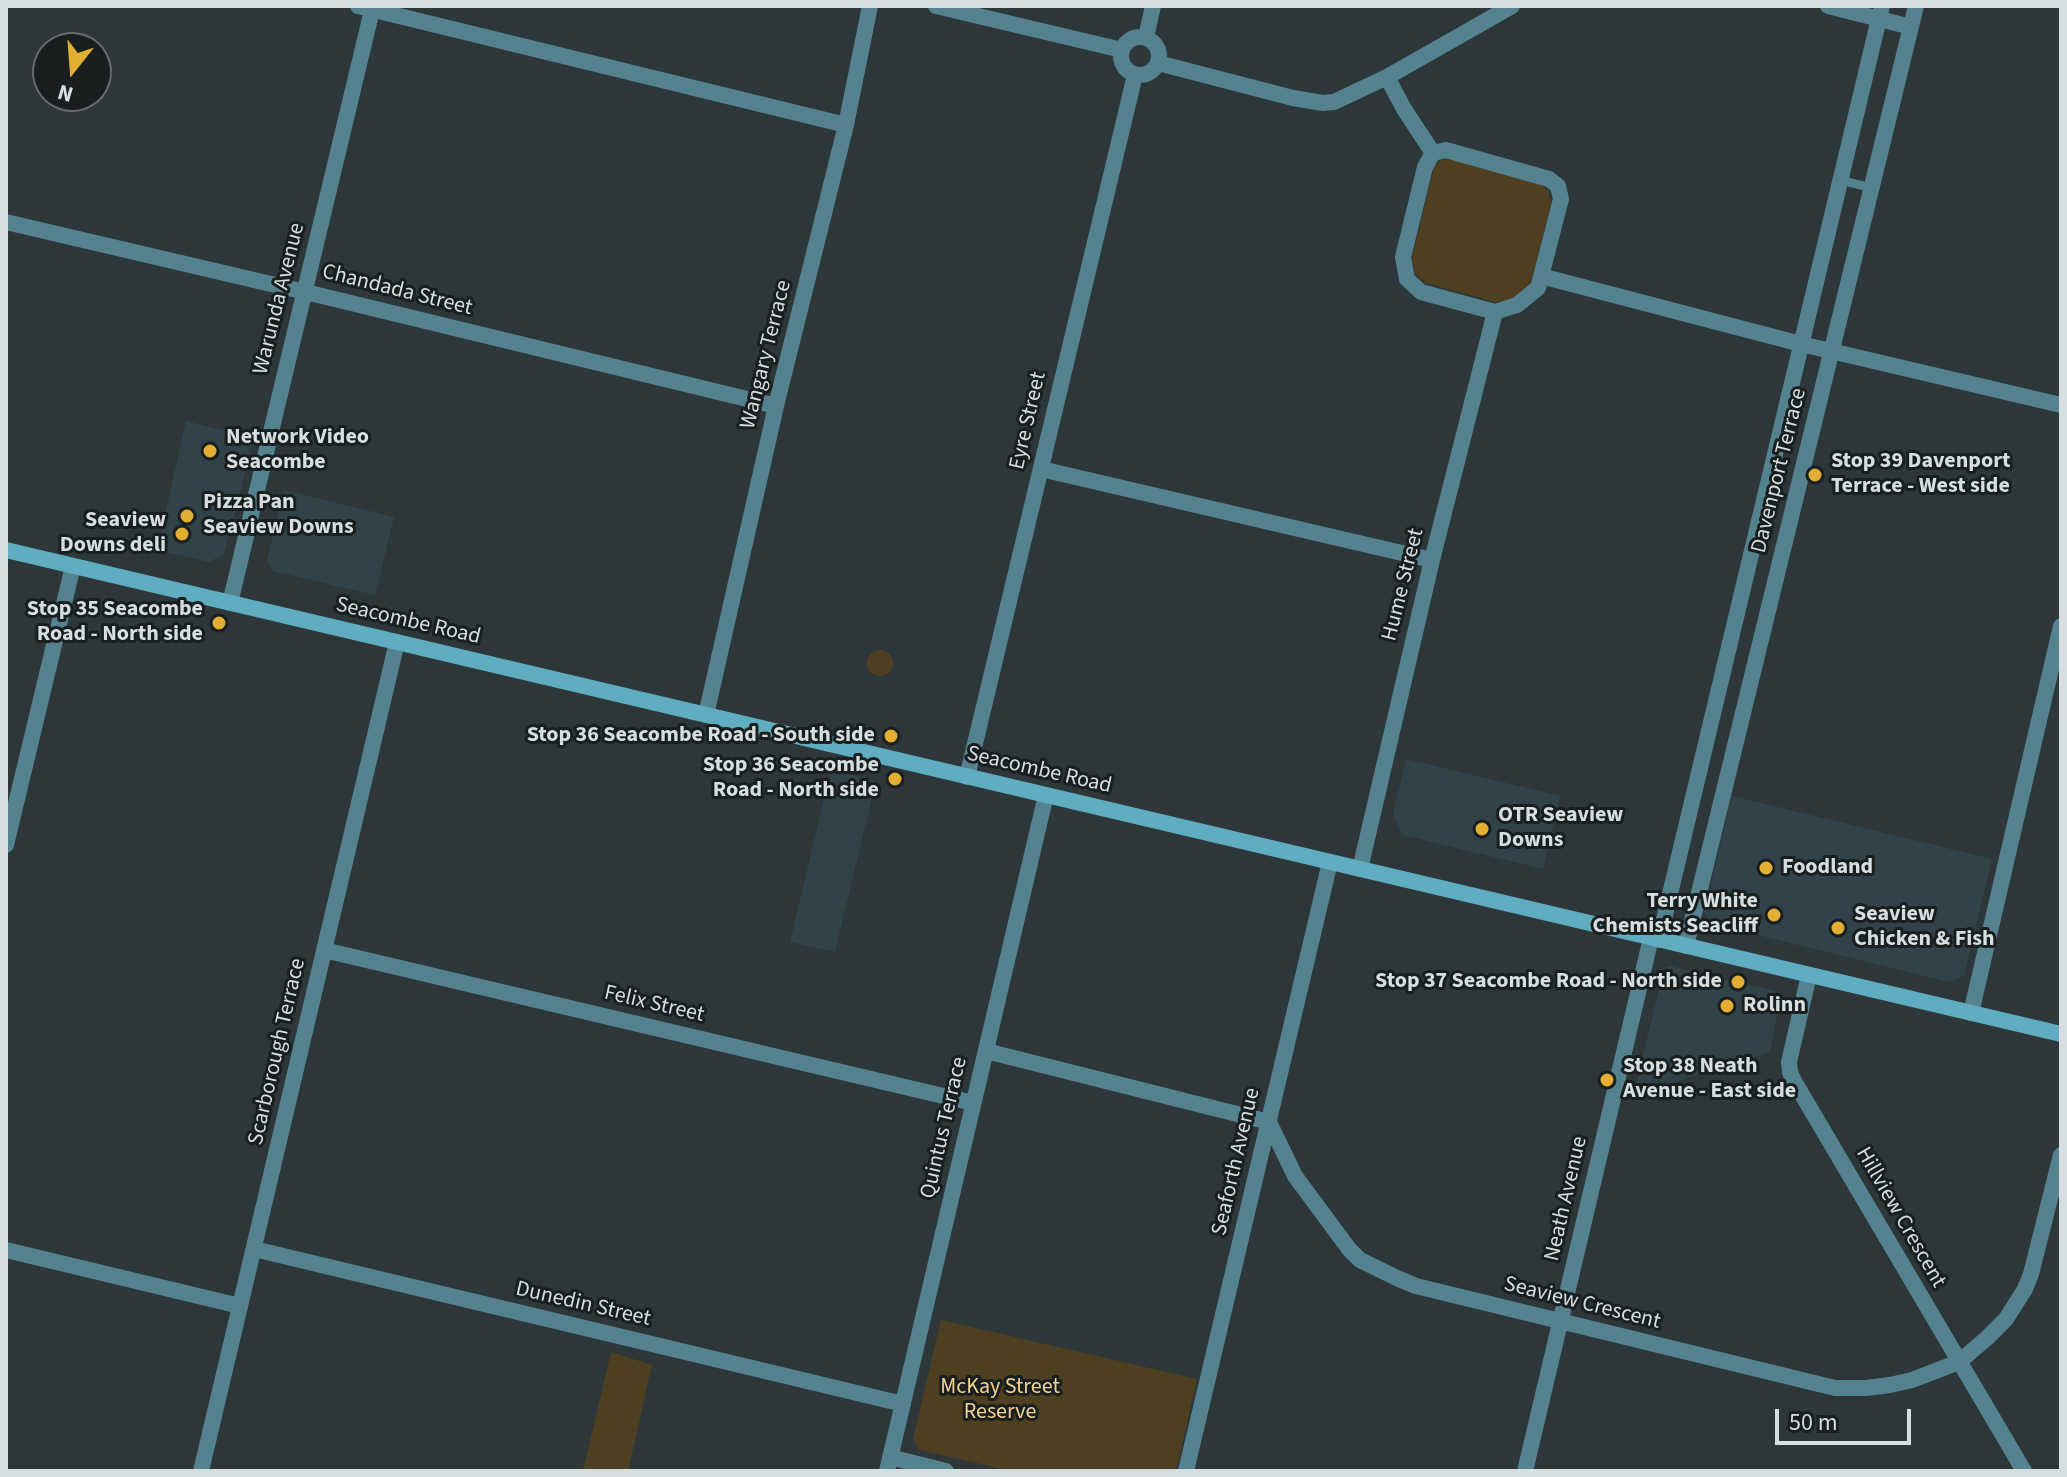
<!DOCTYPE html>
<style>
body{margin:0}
#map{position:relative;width:2067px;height:1477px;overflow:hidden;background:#2d373a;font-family:"Source Sans 3",sans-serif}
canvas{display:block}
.frame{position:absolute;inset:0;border:8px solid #d7dedf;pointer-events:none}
.north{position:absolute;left:32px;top:32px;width:80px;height:80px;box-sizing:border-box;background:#191e1f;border:2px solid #656b6c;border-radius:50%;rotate:197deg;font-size:22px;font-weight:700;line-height:32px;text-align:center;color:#d7dedf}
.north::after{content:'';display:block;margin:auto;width:28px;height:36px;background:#e2af34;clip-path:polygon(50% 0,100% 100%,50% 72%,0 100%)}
.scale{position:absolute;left:1775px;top:1409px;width:136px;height:36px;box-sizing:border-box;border:4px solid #d7dedf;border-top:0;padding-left:10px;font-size:24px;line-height:28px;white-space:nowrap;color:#d7dedf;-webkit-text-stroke:6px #191e1f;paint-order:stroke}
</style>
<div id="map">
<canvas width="2067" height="1477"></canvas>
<div class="frame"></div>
<div class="north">N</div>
<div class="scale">50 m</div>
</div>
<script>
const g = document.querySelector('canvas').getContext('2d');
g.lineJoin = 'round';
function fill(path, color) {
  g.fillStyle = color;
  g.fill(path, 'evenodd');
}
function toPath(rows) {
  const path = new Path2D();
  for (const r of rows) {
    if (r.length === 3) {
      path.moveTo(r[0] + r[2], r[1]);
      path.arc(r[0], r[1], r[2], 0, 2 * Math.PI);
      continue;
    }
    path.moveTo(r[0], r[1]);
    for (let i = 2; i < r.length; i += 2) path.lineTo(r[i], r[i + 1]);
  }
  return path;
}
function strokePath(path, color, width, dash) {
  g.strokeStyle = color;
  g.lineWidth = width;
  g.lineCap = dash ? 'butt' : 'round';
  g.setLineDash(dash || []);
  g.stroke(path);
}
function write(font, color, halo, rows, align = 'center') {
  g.font = font + ' "Source Sans 3",sans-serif';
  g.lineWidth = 6;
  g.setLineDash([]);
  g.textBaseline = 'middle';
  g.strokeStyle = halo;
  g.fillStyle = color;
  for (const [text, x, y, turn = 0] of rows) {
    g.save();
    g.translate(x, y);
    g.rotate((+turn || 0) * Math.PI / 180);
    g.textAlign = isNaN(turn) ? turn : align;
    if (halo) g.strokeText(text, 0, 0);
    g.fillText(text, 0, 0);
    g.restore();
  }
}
fill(toPath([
 [186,421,254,438,224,554,209,562,157,550],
 [284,490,394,517,375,595,273,571,267,561],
 [1406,759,1560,796,1543,869,1403,835,1393,814],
 [831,770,876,781,835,952,790,942],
 [1732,796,1992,859,1964,976,1949,982,1713,924,1704,912],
 [1670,966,1775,991,1780,1001,1770,1052,1643,1092,1635,1089,1664,968]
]), '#314348');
fill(toPath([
 [1448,159,1540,183,1549,192,1551,204,1530,285,1511,300,1495,302,1426,283,1415,273,1412,258,1434,167,1441,160],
 [880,663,13],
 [941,1320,1197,1379,1176,1471,1012,1471,919,1450,913,1439],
 [611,1352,652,1365,628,1471,583,1471]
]), '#4e3f21');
strokePath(toPath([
 [1840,180,1872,188]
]), '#54828f', 9);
strokePath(toPath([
 [358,6,846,125],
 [936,6,1122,50],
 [1828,6,1911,27],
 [1140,56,19],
 [1146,37,1153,6],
 [1158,63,1293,98,1323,103,1334,102,1387,77,1512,6],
 [1387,77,1404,109,1433,153],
 [1446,150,1549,179,1558,186,1561,199,1538,288,1517,305,1495,312,1421,292,1407,279,1403,257,1425,167,1433,153,1446,150],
 [6,222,318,295,776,406],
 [1541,276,1801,344,2061,405],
 [1041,469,1432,560],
 [230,603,373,6],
 [706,715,776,406,846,125,870,6],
 [967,777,1135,75],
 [6,845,73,566],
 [1360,869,1432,560,1495,312],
 [1659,940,1882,6],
 [1686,946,1916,6],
 [324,950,973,1103],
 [1809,975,1789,1062,1790,1072,1794,1081,2024,1471],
 [1971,1013,2061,626],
 [986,1051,1269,1122,1295,1176,1349,1249,1360,1260,1399,1279,1416,1286,1835,1388,1866,1388,1890,1385,1912,1380,1959,1362,1987,1338,2006,1319,2025,1289,2031,1274,2061,1155],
 [254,1249,903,1404],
 [6,1250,240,1306],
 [890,1457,946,1471],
 [201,1471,397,642],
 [887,1471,1046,795],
 [1186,1471,1330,862],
 [1525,1471,1651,938]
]), '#54828f', 16);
strokePath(toPath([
 [6,550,2061,1034]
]), '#60acc1', 16);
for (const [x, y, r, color] of [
 [210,451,8,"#e2af34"],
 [1815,475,8,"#e2af34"],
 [187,516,8,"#e2af34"],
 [182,534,8,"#e2af34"],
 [219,623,8,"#e2af34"],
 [891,736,8,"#e2af34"],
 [895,779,8,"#e2af34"],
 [1482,829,8,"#e2af34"],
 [1766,868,8,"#e2af34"],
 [1774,915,8,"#e2af34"],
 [1838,928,8,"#e2af34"],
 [1738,982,8,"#e2af34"],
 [1727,1006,8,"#e2af34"],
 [1607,1080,8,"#e2af34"]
]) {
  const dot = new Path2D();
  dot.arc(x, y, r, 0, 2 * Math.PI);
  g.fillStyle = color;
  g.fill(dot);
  strokePath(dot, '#191e1f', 3);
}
write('22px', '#d7dedf', '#191e1f', [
 ["Chandada Street",397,291,14],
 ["Warunda Avenue",280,299,-76],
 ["Wangary Terrace",767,355,-76],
 ["Eyre Street",1029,421,-77],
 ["Davenport Terrace",1780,471,-76],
 ["Hume Street",1404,585,-76],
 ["Seacombe Road",408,622,13],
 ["Seacombe Road",1039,771,13],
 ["Felix Street",654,1005,13],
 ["Scarborough Terrace",278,1052,-77],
 ["Quintus Terrace",945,1128,-77],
 ["Seaforth Avenue",1237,1162,-77],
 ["Neath Avenue",1567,1199,-77],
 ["Hillview Crescent",1900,1218,60],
 ["Seaview Crescent",1582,1304,14],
 ["Dunedin Street",583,1305,13]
]);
write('bold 22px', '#d7dedf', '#191e1f', [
 ["Network Video",226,438],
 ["Seacombe",226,463],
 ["Stop 39 Davenport",1831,462],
 ["Terrace - West side",1831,487],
 ["Pizza Pan",203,503],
 ["Seaview Downs",203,528],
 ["Seaview",166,521,"right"],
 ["Downs deli",166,546,"right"],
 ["Stop 35 Seacombe",203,610,"right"],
 ["Road - North side",203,635,"right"],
 ["Stop 36 Seacombe Road - South side",875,736,"right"],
 ["Stop 36 Seacombe",879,766,"right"],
 ["Road - North side",879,791,"right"],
 ["OTR Seaview",1498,816],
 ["Downs",1498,841],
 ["Foodland",1782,868],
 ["Terry White",1758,902,"right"],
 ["Chemists Seacliff",1758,927,"right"],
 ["Seaview",1854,915],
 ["Chicken & Fish",1854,940],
 ["Stop 37 Seacombe Road - North side",1722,982,"right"],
 ["Rolinn",1743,1006],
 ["Stop 38 Neath",1623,1067],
 ["Avenue - East side",1623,1092]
], 'left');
write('22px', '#f2d292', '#191e1f', [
 ["McKay Street",1000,1388],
 ["Reserve",1000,1413]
]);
</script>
